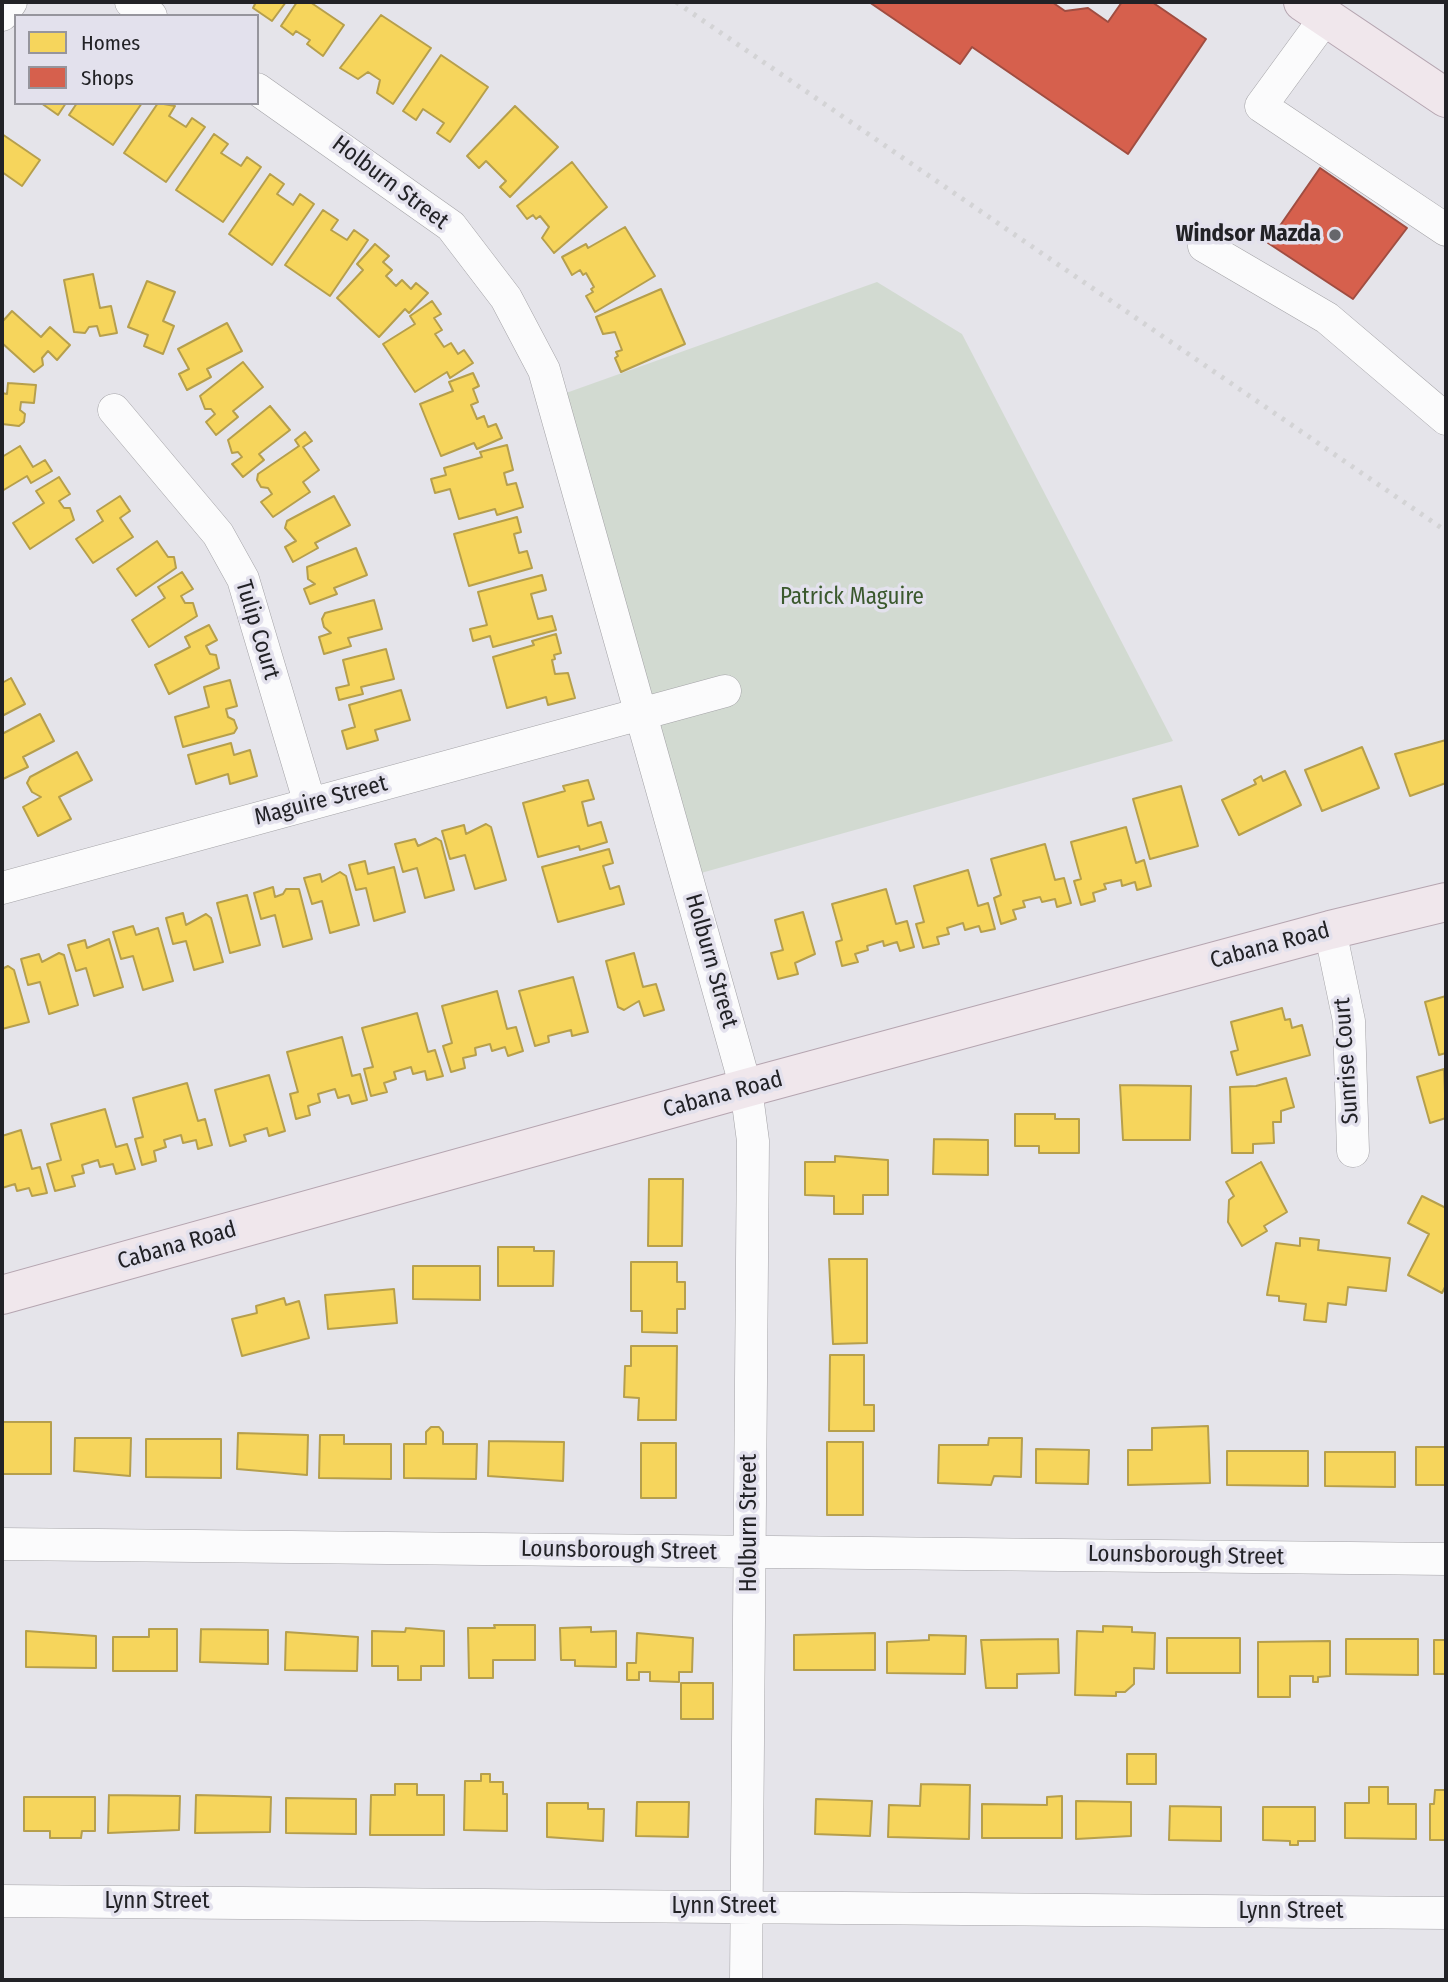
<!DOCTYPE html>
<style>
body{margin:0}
#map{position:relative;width:1448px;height:1982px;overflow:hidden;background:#e5e4ea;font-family:"Fira Sans Condensed",sans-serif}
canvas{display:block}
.frame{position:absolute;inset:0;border:4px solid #222226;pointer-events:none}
.legend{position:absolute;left:14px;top:14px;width:245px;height:91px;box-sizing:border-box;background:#e3e1ed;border:2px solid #96959d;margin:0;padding:9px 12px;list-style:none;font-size:21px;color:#222226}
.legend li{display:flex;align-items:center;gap:14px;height:35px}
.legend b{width:35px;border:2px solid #96959d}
</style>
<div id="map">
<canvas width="1448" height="1982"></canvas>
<div class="frame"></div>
<ul class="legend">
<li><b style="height:19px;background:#f6d55c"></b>Homes</li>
<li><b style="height:19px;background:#d6604d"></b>Shops</li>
</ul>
</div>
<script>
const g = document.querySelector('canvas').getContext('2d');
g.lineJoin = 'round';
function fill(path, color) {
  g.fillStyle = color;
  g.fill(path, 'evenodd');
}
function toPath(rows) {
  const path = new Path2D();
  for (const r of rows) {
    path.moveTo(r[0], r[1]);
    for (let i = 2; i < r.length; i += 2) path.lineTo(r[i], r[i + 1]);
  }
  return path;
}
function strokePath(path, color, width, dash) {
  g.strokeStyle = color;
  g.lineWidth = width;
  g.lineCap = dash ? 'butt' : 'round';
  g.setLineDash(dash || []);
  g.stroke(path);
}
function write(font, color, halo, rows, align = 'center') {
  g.font = font + ' "Fira Sans Condensed",sans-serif';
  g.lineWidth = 7;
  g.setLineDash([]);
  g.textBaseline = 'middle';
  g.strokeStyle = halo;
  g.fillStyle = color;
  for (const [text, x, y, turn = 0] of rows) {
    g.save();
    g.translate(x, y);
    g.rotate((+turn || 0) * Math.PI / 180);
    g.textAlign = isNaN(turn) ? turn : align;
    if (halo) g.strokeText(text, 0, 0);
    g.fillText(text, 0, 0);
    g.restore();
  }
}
fill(toPath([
 [877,282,962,334,1173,741,701,873,566,393]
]), '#d2dad1');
const homes = toPath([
 [256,2,286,2,272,21,253,8,256,2],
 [297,2,310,2,344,25,323,56,307,44,310,40,296,31,293,35,281,26,297,2],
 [381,15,431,48,393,104,377,93,380,80,368,72,358,79,340,68,381,15],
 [441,55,488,87,450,142,437,133,444,123,423,109,416,120,403,111,441,55],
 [41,103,66,103,58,115,41,103],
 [77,103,142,103,113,145,69,115,77,103],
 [158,103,175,106,169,116,186,127,192,118,205,127,166,182,124,153,158,103],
 [515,106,558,147,510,197,500,187,506,181,486,161,479,168,467,156,515,106],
 [2,134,40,160,22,186,2,172,2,134],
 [214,134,228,144,221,153,241,166,247,157,261,167,223,222,176,190,214,134],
 [572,162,607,207,554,253,542,238,549,227,540,216,536,219,533,215,527,219,517,206,572,162],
 [270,174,284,184,277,194,293,205,300,194,314,204,272,265,229,234,270,174],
 [323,210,338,220,331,230,347,240,354,230,368,240,330,296,285,265,323,210],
 [625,227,655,276,595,312,586,296,593,292,591,289,594,287,586,273,583,275,580,270,572,275,562,257,586,244,588,248,625,227],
 [375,244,389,256,383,262,392,270,386,276,396,286,402,280,411,289,416,283,428,293,409,313,405,309,379,337,337,298,363,270,357,264,375,244],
 [93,274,100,308,111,306,117,333,100,336,97,326,89,327,85,333,74,332,64,280,93,274],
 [147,281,175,292,163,321,174,326,163,354,144,346,148,335,128,327,147,281],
 [661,289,685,344,621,372,615,358,618,356,616,352,622,350,615,332,603,334,596,317,661,289],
 [432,301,441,314,434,318,442,330,435,334,444,347,451,343,458,354,464,350,473,363,450,378,447,372,415,392,383,344,415,324,410,316,432,301],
 [12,311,41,337,50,327,70,345,57,360,48,351,42,358,43,365,34,372,2,343,2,322,12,311],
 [227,323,242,351,207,369,211,377,187,390,179,374,189,369,178,349,227,323],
 [243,362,263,387,233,411,238,417,216,435,206,422,215,414,211,409,205,409,200,396,243,362],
 [473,373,479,386,473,389,478,402,471,405,477,419,484,416,488,427,496,424,502,438,477,449,474,443,441,456,420,404,453,391,449,382,473,373],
 [8,383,36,385,34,403,21,402,20,410,25,414,24,422,19,426,2,424,2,393,7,394,8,383],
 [270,406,290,430,259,454,264,460,243,477,232,464,242,457,238,452,232,453,228,440,270,406],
 [305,432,312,441,303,447,319,470,303,482,310,492,273,517,261,502,272,494,268,488,261,487,257,480,258,474,299,446,295,440,305,432],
 [507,445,513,470,504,473,507,485,516,483,523,507,497,515,495,509,459,519,450,489,435,493,431,479,446,475,444,468,482,457,480,452,507,445],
 [20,446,33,467,45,460,52,471,31,483,27,476,2,491,2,457,20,446],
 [59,477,70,494,59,501,64,508,70,508,74,520,30,549,13,523,44,503,36,491,59,477],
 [120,496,130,511,120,518,133,537,93,563,76,539,103,521,97,511,120,496],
 [334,496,350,525,315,543,318,548,293,562,285,547,296,541,285,528,287,521,334,496],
 [517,517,521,532,514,534,519,553,527,551,532,568,469,586,454,534,517,517],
 [157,541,168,557,174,557,176,568,136,596,117,569,157,541],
 [356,548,367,575,334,588,337,594,310,604,304,589,315,584,308,579,307,567,356,548],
 [182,572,193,589,181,596,185,603,193,603,197,616,149,647,132,620,165,598,158,587,182,572],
 [542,575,546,590,531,594,538,619,552,616,556,630,493,647,490,636,473,641,470,629,487,625,478,592,542,575],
 [374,600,382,629,348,638,351,646,324,654,319,637,331,633,324,627,322,619,325,613,374,600],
 [209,625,217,640,206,646,210,654,216,655,219,668,169,694,155,665,190,647,185,637,209,625],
 [556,634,561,653,554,655,555,659,552,660,555,674,568,673,575,698,548,705,546,697,507,708,493,657,534,645,532,641,556,634],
 [386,649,394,679,361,687,363,694,339,700,336,688,349,685,343,660,386,649],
 [11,678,25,704,2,716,2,683,11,678],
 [230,680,237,706,226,709,228,717,234,720,237,728,234,733,183,747,175,717,209,707,204,687,230,680],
 [401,690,410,720,375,730,378,740,347,749,342,731,355,727,349,705,401,690],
 [40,714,54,741,23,757,28,767,3,779,2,734,40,714],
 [1446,740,1446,783,1410,796,1395,754,1446,740],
 [231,743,234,755,250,750,257,776,230,784,228,774,196,784,188,755,231,743],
 [1362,747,1379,788,1322,811,1305,770,1362,747],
 [77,752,92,780,59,797,71,819,38,836,23,807,41,797,32,792,27,783,30,777,77,752],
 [1285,771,1301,805,1239,835,1222,800,1256,784,1254,780,1261,776,1263,781,1285,771],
 [588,780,594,799,582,802,588,826,601,822,607,842,580,850,579,846,538,857,523,803,565,791,563,786,588,780],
 [1181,786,1198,846,1150,859,1133,799,1181,786],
 [486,824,491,827,506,880,475,889,465,855,450,859,442,831,464,825,466,834,486,824],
 [1126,827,1136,863,1144,860,1151,886,1137,890,1135,882,1122,886,1121,880,1104,884,1106,889,1093,893,1095,901,1081,905,1074,881,1081,879,1071,842,1126,827],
 [436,838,441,841,454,890,425,898,417,868,403,872,395,844,415,839,418,846,436,838],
 [1045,844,1055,880,1064,878,1071,903,1057,907,1055,899,1042,902,1040,897,1023,901,1025,907,1013,910,1016,919,1001,924,994,898,1001,895,991,859,1045,844],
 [609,849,613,863,603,866,610,889,619,886,624,904,558,922,542,867,609,849],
 [365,861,368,874,394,867,405,912,374,921,366,888,356,890,349,865,365,861],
 [968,870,978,906,988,903,995,929,981,932,979,926,965,930,963,923,947,928,949,934,937,937,939,944,923,948,916,924,924,922,914,886,968,870],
 [340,872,346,876,359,925,330,933,322,901,312,904,304,878,320,874,322,882,340,872],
 [273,887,275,897,283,894,286,889,299,889,312,939,283,947,275,915,261,919,254,893,273,887],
 [886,889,896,924,907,921,914,947,900,951,897,942,884,946,883,941,867,946,868,950,855,954,858,962,842,966,836,942,842,940,832,904,886,889],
 [247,895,260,945,230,953,217,903,247,895],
 [803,912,815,954,795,963,798,974,778,979,771,953,783,950,775,920,803,912],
 [183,913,186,925,206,914,211,918,223,962,194,970,186,941,173,944,166,918,183,913],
 [133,926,136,935,158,928,173,981,143,990,133,956,121,959,113,932,133,926],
 [109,939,123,987,94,996,86,968,76,971,68,945,85,940,87,948,109,939],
 [59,953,64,955,78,1005,49,1014,40,982,28,985,21,959,39,954,42,962,59,953],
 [634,953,643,987,656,984,664,1010,644,1016,639,1001,624,1010,618,1007,606,961,634,953],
 [8,966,14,970,29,1022,2,1029,2,969,8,966],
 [573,977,588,1032,572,1036,571,1030,548,1036,549,1042,535,1046,519,991,573,977],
 [497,991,507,1029,516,1027,523,1051,508,1056,505,1047,492,1051,490,1044,475,1048,476,1055,463,1058,465,1068,451,1072,443,1046,452,1043,442,1006,497,991],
 [1446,996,1446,1053,1439,1055,1425,1002,1446,996],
 [1282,1008,1285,1020,1290,1019,1292,1028,1302,1025,1310,1055,1237,1075,1231,1052,1238,1050,1231,1022,1282,1008],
 [417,1013,428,1052,435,1050,443,1076,427,1080,425,1071,413,1074,411,1067,394,1072,396,1079,384,1083,387,1092,371,1096,364,1069,373,1067,362,1028,417,1013],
 [342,1037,352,1076,360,1074,367,1100,352,1104,349,1095,338,1098,335,1089,318,1094,320,1102,308,1106,310,1115,296,1119,290,1094,298,1092,287,1052,342,1037],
 [1444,1069,1446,1118,1430,1123,1417,1077,1444,1069],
 [269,1075,285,1131,269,1136,267,1128,244,1135,246,1141,230,1146,215,1090,269,1075],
 [1286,1078,1294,1107,1281,1111,1281,1122,1273,1122,1274,1143,1253,1144,1253,1153,1232,1153,1230,1087,1256,1086,1286,1078],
 [187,1083,198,1121,205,1119,212,1145,198,1149,196,1140,183,1143,181,1135,164,1140,166,1147,154,1151,156,1161,142,1165,135,1139,143,1137,133,1098,187,1083],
 [1120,1085,1191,1086,1190,1140,1123,1140,1120,1085],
 [105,1109,116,1147,127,1144,135,1169,116,1174,113,1164,100,1167,98,1160,82,1165,84,1173,72,1176,75,1186,55,1191,47,1164,61,1160,51,1124,105,1109],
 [1015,1114,1055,1114,1055,1119,1079,1119,1079,1153,1039,1153,1039,1146,1015,1146,1015,1114],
 [21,1130,32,1169,40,1167,47,1193,32,1196,29,1188,17,1191,15,1184,2,1188,2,1136,21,1130],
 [934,1139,988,1140,988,1175,933,1174,934,1139],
 [835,1156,888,1160,888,1195,863,1195,863,1214,834,1214,834,1196,805,1195,805,1162,835,1162,835,1156],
 [1261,1162,1287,1212,1264,1226,1267,1231,1242,1246,1228,1222,1229,1200,1234,1196,1226,1182,1261,1162],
 [649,1179,683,1179,682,1246,648,1246,649,1179],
 [1422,1196,1446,1208,1446,1285,1442,1293,1408,1275,1429,1234,1408,1223,1422,1196],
 [1300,1238,1319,1240,1318,1250,1390,1258,1386,1291,1348,1287,1346,1305,1328,1303,1326,1322,1304,1320,1306,1304,1279,1301,1279,1296,1267,1295,1276,1243,1300,1246,1300,1238],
 [498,1247,534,1247,534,1251,554,1251,553,1286,498,1286,498,1247],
 [829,1259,867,1259,867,1343,833,1344,829,1259],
 [631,1262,677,1262,677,1282,685,1282,685,1309,677,1309,677,1333,642,1332,642,1311,631,1311,631,1262],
 [413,1266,480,1266,480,1300,413,1299,413,1266],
 [394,1289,397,1323,328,1329,325,1295,394,1289],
 [284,1298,286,1305,299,1301,309,1338,242,1356,232,1319,257,1313,256,1306,284,1298],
 [631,1346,677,1346,676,1420,638,1420,639,1398,624,1397,625,1366,631,1366,631,1346],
 [830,1355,864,1355,864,1405,874,1405,874,1431,829,1431,830,1355],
 [2,1422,51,1422,51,1474,2,1474,2,1422],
 [1208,1426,1210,1483,1128,1485,1128,1450,1152,1450,1152,1428,1208,1426],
 [431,1427,439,1427,443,1432,443,1444,477,1444,476,1479,404,1478,404,1444,426,1444,426,1432,431,1427],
 [238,1433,308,1435,307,1475,237,1469,238,1433],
 [320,1435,344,1435,344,1444,391,1444,391,1479,319,1478,320,1435],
 [75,1438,131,1438,130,1476,74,1471,75,1438],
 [989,1438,1022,1438,1021,1477,994,1476,991,1485,938,1483,939,1445,988,1445,989,1438],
 [146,1439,221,1439,221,1478,146,1477,146,1439],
 [489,1441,564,1442,563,1481,488,1476,489,1441],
 [827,1442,863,1442,863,1515,827,1515,827,1442],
 [641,1443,676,1443,676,1498,641,1498,641,1443],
 [1416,1447,1446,1447,1446,1485,1416,1485,1416,1447],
 [1036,1449,1089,1450,1088,1484,1036,1483,1036,1449],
 [1227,1451,1308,1451,1308,1486,1227,1485,1227,1451],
 [1325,1452,1395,1452,1395,1487,1325,1486,1325,1452],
 [494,1625,535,1625,535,1660,493,1660,493,1678,469,1678,468,1628,495,1628,494,1625],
 [1103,1626,1132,1627,1132,1632,1155,1633,1154,1669,1134,1668,1134,1684,1125,1692,1116,1692,1116,1696,1075,1695,1077,1631,1103,1632,1103,1626],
 [591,1627,591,1632,616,1631,616,1667,575,1666,575,1660,561,1660,560,1628,591,1627],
 [406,1628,444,1631,444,1666,421,1666,421,1680,398,1680,398,1666,372,1666,372,1631,405,1632,406,1628],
 [149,1629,177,1629,177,1671,113,1671,113,1637,149,1637,149,1629],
 [201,1629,268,1630,268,1664,200,1662,201,1629],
 [26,1631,96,1636,96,1668,26,1667,26,1631],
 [286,1632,358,1637,357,1671,285,1670,286,1632],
 [637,1633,693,1638,692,1672,679,1672,679,1682,650,1681,650,1672,639,1672,639,1680,627,1680,627,1663,636,1663,637,1633],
 [875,1633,875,1670,794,1670,794,1635,875,1633],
 [929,1635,966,1636,965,1674,887,1673,887,1642,929,1640,929,1635],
 [1167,1638,1240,1638,1240,1673,1167,1673,1167,1638],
 [1058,1639,1059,1673,1017,1674,1017,1688,986,1688,981,1640,1058,1639],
 [1346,1639,1418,1639,1418,1675,1346,1674,1346,1639],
 [1434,1640,1446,1640,1446,1674,1434,1674,1434,1640],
 [1330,1641,1330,1676,1318,1677,1318,1682,1313,1682,1313,1676,1290,1676,1290,1697,1258,1697,1258,1642,1330,1641],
 [681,1683,713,1683,713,1719,681,1719,681,1683],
 [1127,1754,1156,1754,1156,1784,1127,1784,1127,1754],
 [481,1774,490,1774,490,1782,503,1782,503,1794,507,1794,507,1831,464,1830,465,1781,481,1781,481,1774],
 [395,1784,417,1784,417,1795,444,1795,444,1835,370,1835,371,1795,395,1795,395,1784],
 [921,1784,970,1785,969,1839,888,1837,889,1805,920,1806,921,1784],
 [1369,1787,1388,1787,1388,1804,1416,1804,1416,1839,1345,1838,1345,1803,1369,1803,1369,1787],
 [1435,1790,1446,1790,1446,1840,1430,1840,1430,1804,1434,1804,1435,1790],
 [109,1795,180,1796,179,1830,108,1833,109,1795],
 [196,1795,271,1797,270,1832,195,1833,196,1795],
 [1062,1796,1062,1838,982,1838,982,1804,1047,1805,1047,1797,1062,1796],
 [24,1797,95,1797,95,1831,82,1831,81,1838,50,1838,50,1831,24,1831,24,1797],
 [286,1798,356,1799,356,1834,286,1833,286,1798],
 [816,1799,872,1801,870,1836,815,1834,816,1799],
 [1076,1801,1131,1802,1131,1836,1076,1839,1076,1801],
 [637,1802,689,1802,688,1837,636,1836,637,1802],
 [547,1803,588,1803,588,1809,604,1809,603,1841,547,1837,547,1803],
 [1170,1806,1221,1807,1221,1841,1169,1840,1170,1806],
 [1263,1807,1315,1807,1315,1841,1298,1841,1298,1845,1290,1845,1290,1841,1263,1840,1263,1807]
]);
fill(homes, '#f6d55c');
strokePath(homes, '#b69f4c', 2);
const shops = toPath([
 [869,2,1052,2,1065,11,1088,8,1108,22,1122,2,1152,2,1206,39,1128,154,972,47,960,64,869,2],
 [1320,168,1407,228,1353,299,1268,243,1320,168]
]);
fill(shops, '#d6604d');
strokePath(shops, '#a04d41', 2);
const minor = toPath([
 [131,2,151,16],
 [2,15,11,2],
 [1326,17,1261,106,1446,230],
 [257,89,451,226,506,298,544,370,746,1088,753,1141,746,1980],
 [1204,246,1327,318,1446,419],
 [114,410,218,534,243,579,310,804],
 [2,888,725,691],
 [1330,930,1349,1021,1353,1151],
 [2,1544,1446,1559],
 [2,1901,1446,1913]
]);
const major = toPath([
 [1303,2,1446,98],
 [2,1295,746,1088,1330,930,1446,902]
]);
strokePath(minor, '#a4a3a7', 33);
strokePath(major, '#b5a5b0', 40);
strokePath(minor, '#fbfbfc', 32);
strokePath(major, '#f0e7ec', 38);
strokePath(toPath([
 [676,2,1446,531]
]), '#d3d3d5', 5, [3.5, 7]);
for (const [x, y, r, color] of [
 [1335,235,7,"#66666b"]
]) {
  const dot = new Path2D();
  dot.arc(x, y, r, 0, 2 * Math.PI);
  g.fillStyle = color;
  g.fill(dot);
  strokePath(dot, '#e3e1ed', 2.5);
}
write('23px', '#222226', '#e3e1ed', [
 ["Holburn Street",390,183,37],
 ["Tulip Court",257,630,73],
 ["Maguire Street",321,801,-15],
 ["Cabana Road",1270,946,-15],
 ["Holburn Street",711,961,74],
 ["Sunrise Court",1347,1061,-94],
 ["Cabana Road",723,1095,-15],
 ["Cabana Road",177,1246,-16],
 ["Holburn Street",750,1523,-90],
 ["Lounsborough Street",619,1551,1],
 ["Lounsborough Street",1186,1556,1],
 ["Lynn Street",157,1902],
 ["Lynn Street",724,1907],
 ["Lynn Street",1291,1912]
]);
write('bold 23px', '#222226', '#e3e1ed', [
 ["Windsor Mazda",1321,235]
], 'right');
write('23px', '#3b592e', '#e3e1ed', [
 ["Patrick Maguire",852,598]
]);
</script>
